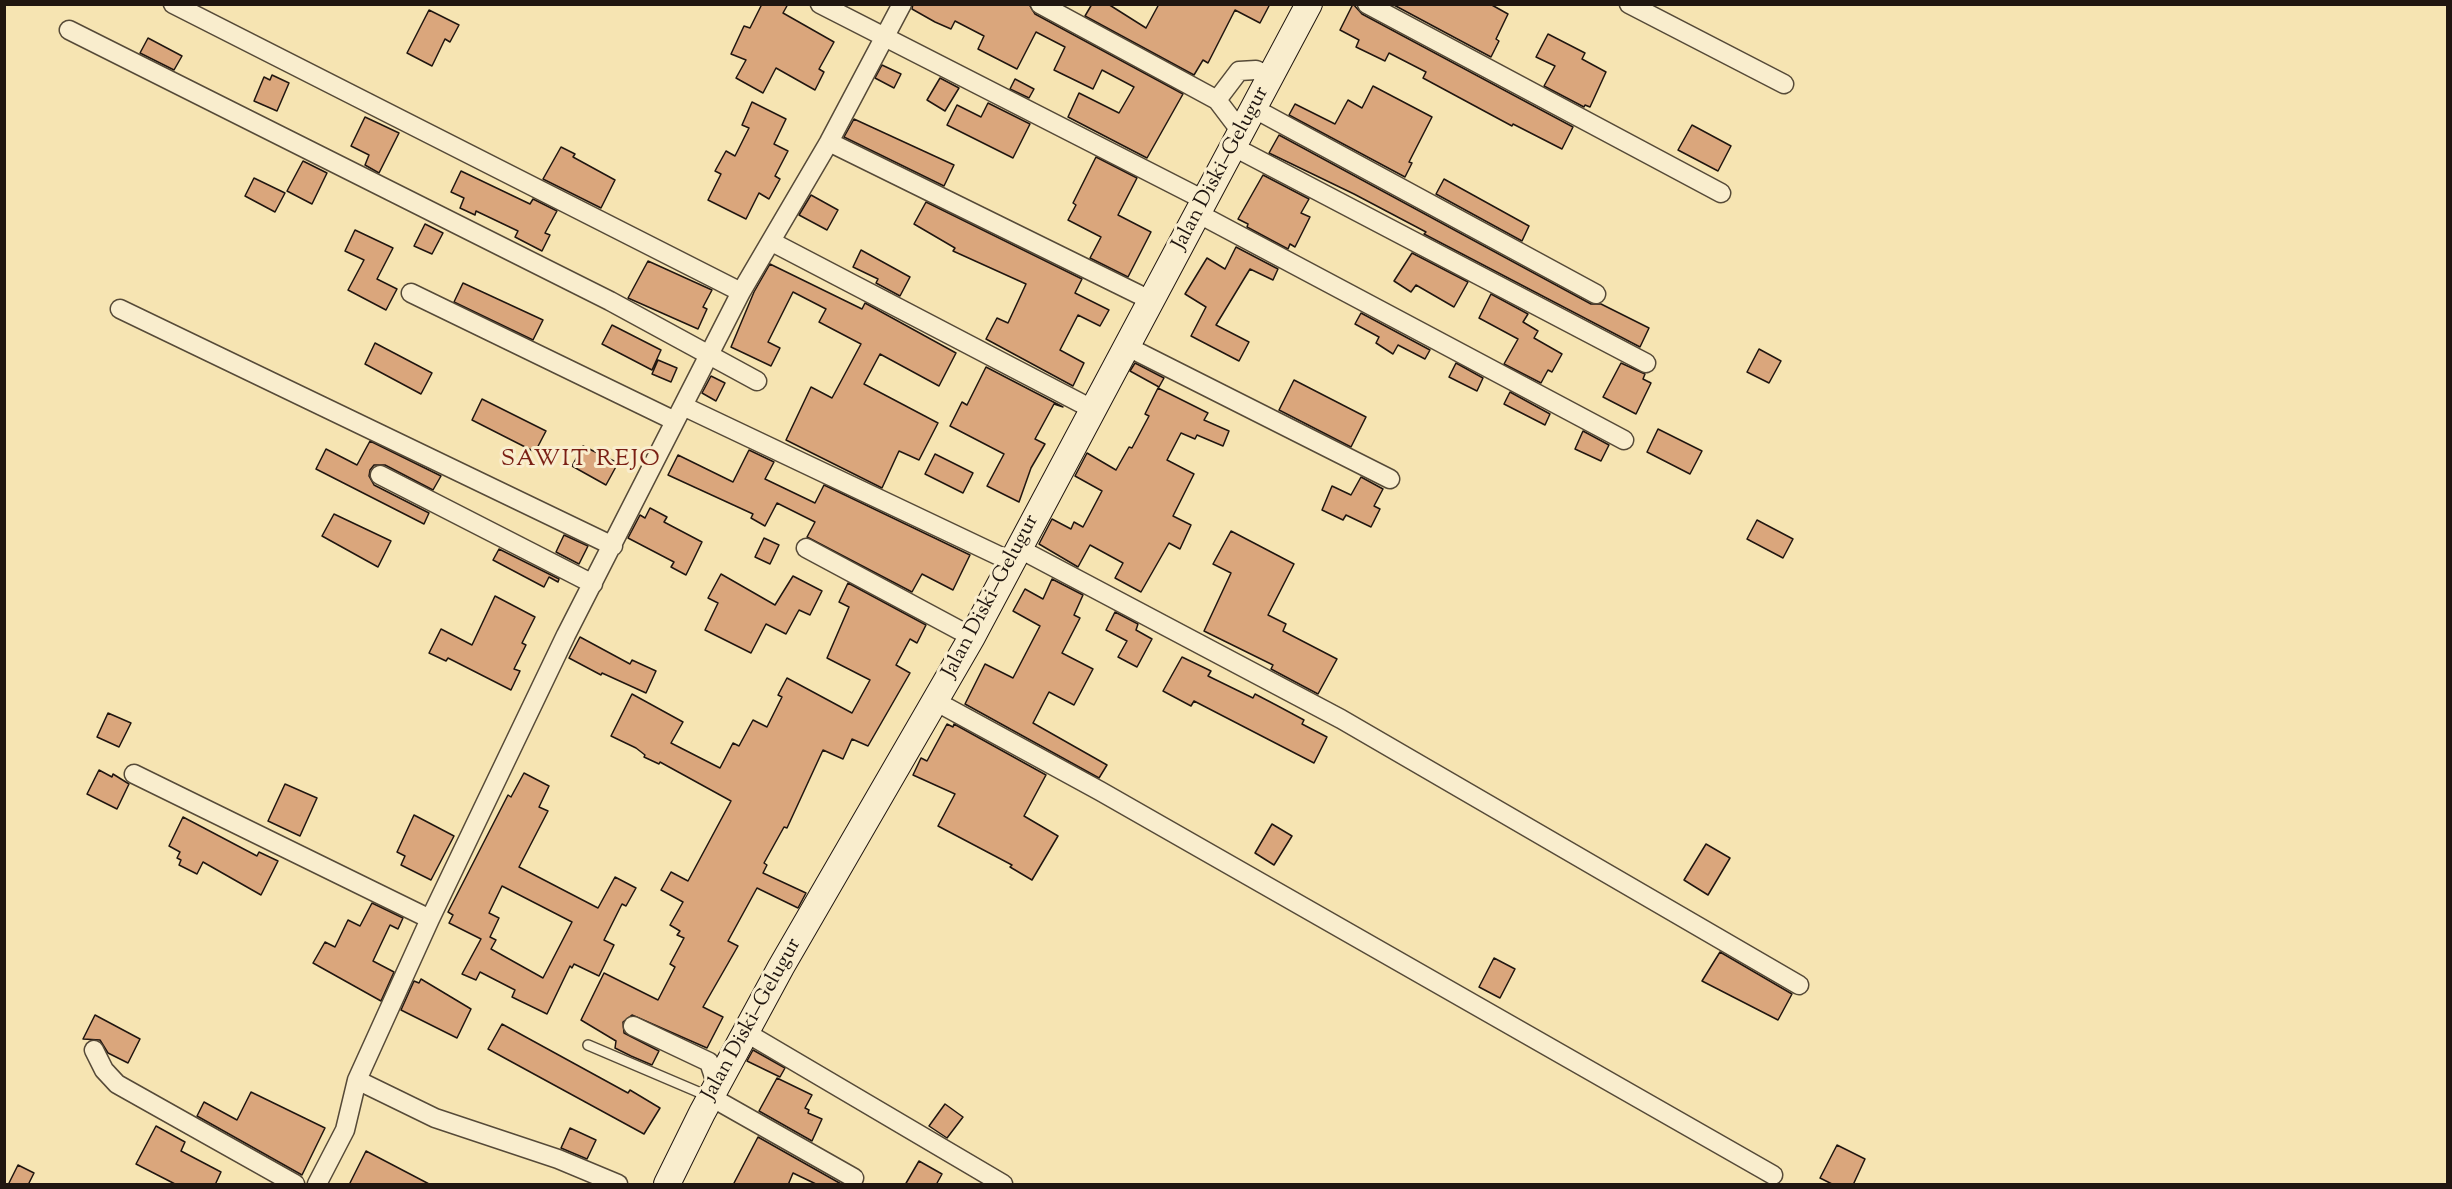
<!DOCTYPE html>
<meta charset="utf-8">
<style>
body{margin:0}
#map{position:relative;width:2452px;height:1189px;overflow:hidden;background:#f6e4b2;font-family:"Sorts Mill Goudy",serif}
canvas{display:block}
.frame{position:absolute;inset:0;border:6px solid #201610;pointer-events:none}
</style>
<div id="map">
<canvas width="2452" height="1189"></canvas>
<div class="frame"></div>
</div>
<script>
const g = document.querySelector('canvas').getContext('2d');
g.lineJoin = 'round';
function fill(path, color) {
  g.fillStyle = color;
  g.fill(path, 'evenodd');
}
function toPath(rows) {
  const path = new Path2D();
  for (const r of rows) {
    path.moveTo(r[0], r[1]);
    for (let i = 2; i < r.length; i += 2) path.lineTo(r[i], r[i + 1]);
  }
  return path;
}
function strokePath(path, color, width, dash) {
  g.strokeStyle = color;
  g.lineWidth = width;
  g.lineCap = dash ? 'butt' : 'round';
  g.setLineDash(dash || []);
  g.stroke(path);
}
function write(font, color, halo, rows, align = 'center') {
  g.font = font + ' "Sorts Mill Goudy",serif';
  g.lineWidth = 6;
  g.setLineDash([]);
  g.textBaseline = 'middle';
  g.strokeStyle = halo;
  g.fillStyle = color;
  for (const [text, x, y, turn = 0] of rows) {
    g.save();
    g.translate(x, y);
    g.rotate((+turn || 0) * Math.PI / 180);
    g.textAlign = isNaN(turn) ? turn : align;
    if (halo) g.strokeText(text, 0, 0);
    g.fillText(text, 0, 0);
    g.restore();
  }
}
const building = toPath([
 [762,4,788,4,783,13,834,42,819,69,824,72,815,90,776,68,763,93,736,78,746,60,731,54,744,26,750,28,762,4],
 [913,4,1029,4,1035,14,1183,94,1147,158,1068,117,1079,93,1119,113,1134,87,1102,70,1093,89,1054,70,1065,47,1036,32,1017,69,978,49,984,36,955,21,951,29,935,22,912,9,913,4],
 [1092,4,1108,4,1146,28,1159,4,1270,4,1260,23,1235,10,1208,63,1203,60,1194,75,1085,16,1092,4],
 [1353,4,1362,14,1573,127,1562,149,1513,124,1512,126,1423,78,1426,72,1389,53,1385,61,1356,47,1359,40,1340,30,1353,4],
 [1392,4,1490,4,1508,14,1496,39,1499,41,1491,57,1392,4],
 [429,10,459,25,450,42,445,39,432,66,407,53,429,10],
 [1548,34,1585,53,1582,59,1606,72,1590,107,1585,105,1584,107,1544,86,1555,66,1536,57,1548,34],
 [148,38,182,56,174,70,140,53,148,38],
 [882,65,901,74,894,88,875,78,882,65],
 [272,75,289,83,277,111,254,101,264,77,270,80,272,75],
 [940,78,959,88,945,111,927,100,940,78],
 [1015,79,1034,89,1029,98,1010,89,1015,79],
 [1373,86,1432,117,1409,162,1412,163,1405,177,1289,115,1295,104,1335,124,1348,100,1362,108,1373,86],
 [752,102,786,119,774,144,788,151,775,176,780,179,769,199,759,193,746,219,708,200,721,174,715,171,726,151,735,156,749,128,742,125,752,102],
 [988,103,1030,124,1013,158,947,125,957,105,981,117,988,103],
 [365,117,399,133,379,173,365,165,369,155,351,146,365,117],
 [854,119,954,165,944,186,844,137,854,119],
 [1692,125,1731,146,1718,171,1678,150,1692,125],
 [1279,135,1591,304,1601,304,1649,328,1640,347,1424,234,1426,232,1354,194,1269,153,1279,135],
 [561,147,575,154,573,157,615,180,601,208,543,179,561,147],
 [1096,157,1137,178,1118,215,1151,232,1128,277,1090,258,1101,237,1068,220,1076,205,1073,203,1096,157],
 [303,161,327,173,312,204,287,191,303,161],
 [461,171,530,204,533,199,557,211,545,233,550,235,542,251,515,237,518,231,476,211,475,215,460,208,464,198,451,192,461,171],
 [1263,175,1309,199,1301,213,1310,217,1295,247,1290,244,1288,249,1247,227,1248,224,1238,219,1263,175],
 [254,178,285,193,275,212,245,196,254,178],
 [1444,179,1529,226,1522,241,1436,194,1444,179],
 [811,195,838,210,827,230,799,215,811,195],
 [926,202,1082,279,1075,293,1109,310,1100,326,1078,315,1060,350,1084,363,1073,386,986,339,997,318,1008,323,1026,284,953,251,955,248,914,224,926,202],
 [425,224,443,233,432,254,414,246,425,224],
 [355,230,393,248,377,279,397,289,386,310,348,290,364,260,345,251,355,230],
 [1236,247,1278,269,1273,280,1250,269,1216,325,1249,342,1239,361,1191,336,1206,307,1185,294,1207,258,1225,269,1236,247],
 [861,250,910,277,900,296,876,283,878,279,853,267,861,250],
 [1412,253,1468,282,1454,307,1416,285,1411,292,1394,281,1412,253],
 [648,261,712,290,703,307,707,309,698,329,628,298,648,261],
 [770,264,862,309,865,303,956,353,939,386,880,354,864,384,938,423,919,460,899,451,882,488,786,440,811,387,832,398,861,344,819,322,826,309,793,292,768,342,780,348,771,366,731,347,754,292,770,264],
 [463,283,543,320,533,340,454,302,463,283],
 [1491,294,1528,314,1523,322,1538,331,1534,338,1562,354,1552,372,1548,370,1541,383,1504,364,1518,339,1479,318,1491,294],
 [1361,313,1430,350,1425,359,1398,345,1393,354,1376,343,1379,337,1355,324,1361,313],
 [612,325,661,350,652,370,602,344,612,325],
 [375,343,432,373,421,394,365,364,375,343],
 [1759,349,1781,361,1769,383,1747,372,1759,349],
 [658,360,677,368,671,382,652,374,658,360],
 [1135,363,1164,378,1159,387,1130,371,1135,363],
 [1456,363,1483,378,1477,391,1449,377,1456,363],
 [1621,363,1645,374,1643,379,1651,383,1636,414,1603,397,1621,363],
 [986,367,1063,407,1054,404,1035,439,1045,444,1031,468,1019,502,987,486,1004,454,950,426,962,402,967,405,986,367],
 [711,376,725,383,716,401,702,393,711,376],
 [1294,380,1366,417,1351,447,1279,410,1294,380],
 [1158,388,1208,413,1204,420,1229,431,1223,446,1197,435,1195,439,1181,433,1167,460,1194,474,1173,516,1191,525,1180,549,1169,543,1141,592,1115,578,1123,563,1090,545,1078,567,1039,544,1052,519,1071,529,1074,522,1083,527,1102,491,1075,476,1087,453,1116,470,1129,447,1132,448,1149,416,1145,414,1158,388],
 [1510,392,1550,414,1545,425,1504,404,1510,392],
 [482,399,546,431,535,452,472,420,482,399],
 [1658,429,1702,451,1690,474,1647,452,1658,429],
 [1583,431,1609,445,1601,461,1575,449,1583,431],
 [370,441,441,476,433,490,385,465,374,465,370,470,369,476,374,485,429,513,424,524,316,469,326,449,357,465,370,441],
 [583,446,618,463,606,485,572,466,583,446],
 [749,450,774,462,765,479,815,503,824,485,970,555,953,590,922,574,912,592,807,537,815,522,777,503,765,526,751,518,753,514,668,475,678,455,733,482,749,450],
 [935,454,973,473,963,493,925,474,935,454],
 [1361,477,1383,489,1374,506,1380,509,1371,527,1346,515,1343,520,1322,510,1332,486,1351,495,1361,477],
 [650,508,667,517,664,522,702,542,686,575,671,567,674,562,628,538,640,515,645,518,650,508],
 [334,514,391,541,378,567,322,536,334,514],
 [1757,520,1793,539,1783,558,1747,539,1757,520],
 [1231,531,1294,564,1268,615,1286,624,1283,631,1337,659,1318,694,1271,669,1273,665,1204,631,1231,573,1213,564,1231,531],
 [564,535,588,546,579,564,556,552,564,535],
 [764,538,779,545,770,564,755,557,764,538],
 [499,549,559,579,558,582,549,577,544,587,493,560,499,549],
 [721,574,775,605,793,576,822,591,810,615,799,610,786,634,766,624,751,653,705,630,718,603,708,598,721,574],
 [1052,579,1083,595,1074,615,1080,618,1062,653,1093,669,1074,705,1049,692,1033,723,1107,765,1099,778,965,704,985,664,1013,678,1040,626,1013,611,1025,589,1043,599,1052,579],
 [848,583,926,625,917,643,910,639,896,665,910,673,868,746,852,739,843,759,823,750,787,828,784,827,764,863,767,865,763,873,806,893,798,908,757,888,728,941,738,946,703,1007,723,1017,707,1048,632,1015,623,1022,624,1033,659,1051,652,1065,631,1056,615,1048,616,1041,581,1020,604,973,658,1000,675,967,670,964,684,938,677,935,680,931,670,925,683,902,661,890,671,872,688,881,731,801,660,762,659,764,644,757,645,755,636,748,611,736,632,694,683,722,671,743,720,768,733,743,739,746,753,720,767,727,782,697,778,695,787,678,852,713,870,680,827,658,849,607,839,602,848,583],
 [495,596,535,617,522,643,526,645,514,669,520,671,511,690,448,658,446,661,429,653,441,629,472,645,495,596],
 [1115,612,1138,624,1136,630,1152,639,1137,667,1118,657,1127,641,1106,630,1115,612],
 [580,637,630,664,632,660,656,671,646,693,602,673,601,675,569,658,580,637],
 [1182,657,1211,671,1208,676,1253,698,1255,694,1276,705,1304,720,1302,724,1327,737,1314,763,1194,701,1191,706,1163,691,1182,657],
 [108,713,131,723,119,747,97,737,108,713],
 [947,724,953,727,954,724,1046,775,1024,816,1058,836,1032,880,1010,867,1012,865,938,826,955,794,913,775,921,758,927,761,947,724],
 [99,770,112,777,113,774,129,784,117,809,87,794,99,770],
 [524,773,549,786,539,807,548,811,519,867,598,908,615,877,636,888,626,906,622,904,604,940,614,945,599,976,574,964,572,968,570,966,547,1014,512,997,515,990,480,972,476,980,462,974,481,939,449,923,453,915,448,912,508,795,511,797,524,773],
 [502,886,572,922,543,978,491,949,496,940,490,937,499,918,489,913,502,886],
 [285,784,317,798,300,836,268,821,285,784],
 [414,815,454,836,431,880,401,865,405,856,397,852,414,815],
 [183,817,257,856,259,852,278,861,261,895,203,862,197,874,179,865,181,860,177,858,180,852,169,846,183,817],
 [1272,824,1292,836,1274,865,1255,853,1272,824],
 [1706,844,1730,858,1708,895,1684,880,1706,844],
 [372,903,403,918,398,929,390,925,373,961,394,972,381,1001,313,963,325,942,335,947,348,920,360,926,372,903],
 [1720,952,1792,994,1778,1020,1702,981,1720,952],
 [1494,958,1515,969,1500,998,1479,987,1494,958],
 [421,979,471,1009,457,1038,401,1010,414,981,419,983,421,979],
 [95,1015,140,1039,128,1063,108,1053,100,1040,83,1039,95,1015],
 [502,1024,628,1093,630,1090,660,1108,644,1134,488,1049,502,1024],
 [753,1050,785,1068,780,1077,747,1061,753,1050],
 [777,1078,812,1095,805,1108,809,1110,808,1113,822,1119,812,1141,759,1111,777,1078],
 [251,1092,325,1128,302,1175,197,1116,204,1102,237,1120,251,1092],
 [945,1104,963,1117,947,1138,929,1126,945,1104],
 [156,1126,185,1142,181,1151,221,1172,215,1185,177,1185,136,1164,156,1126],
 [570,1128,596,1140,587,1159,561,1148,570,1128],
 [758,1137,843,1185,818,1185,793,1173,788,1185,733,1185,758,1137],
 [1837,1145,1865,1159,1853,1185,1834,1185,1820,1178,1837,1145],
 [366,1151,431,1185,349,1185,366,1151],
 [919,1161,942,1174,936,1185,905,1185,919,1161],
 [18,1165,34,1173,28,1185,8,1185,18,1165]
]);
fill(building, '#daa67c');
strokePath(building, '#201610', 1.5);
const service = toPath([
 [588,1045,710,1097]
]);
const minor = toPath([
 [173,4,741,292],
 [820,4,1206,201],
 [1040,4,1217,100,1242,133],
 [1367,4,1721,193],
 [1629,4,1784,84],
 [69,30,610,301,757,381],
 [1217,100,1239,71,1256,70,1271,77],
 [1255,109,1596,294],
 [829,142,1150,300],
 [1234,147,1646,363],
 [1199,214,1624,440],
 [772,242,1092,409],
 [411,293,675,421],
 [120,309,613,546],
 [1126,346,1390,479],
 [683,406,1012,562],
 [380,475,593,584],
 [806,548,972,637],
 [1018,548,1341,719,1799,985],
 [935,701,1100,791,1773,1175],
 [134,774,430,919],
 [633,1026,709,1062,717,1086],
 [745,1032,1003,1184],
 [94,1050,104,1070,117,1084,295,1184],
 [357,1080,435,1118,558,1159,618,1184],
 [711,1097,854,1178],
 [317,1184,345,1130,357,1080,430,919,566,635,741,292,829,142,902,4]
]);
const secondary = toPath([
 [667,1184,702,1113,781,967,972,637,1309,4]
]);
strokePath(service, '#564a38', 12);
strokePath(minor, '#564a38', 21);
strokePath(secondary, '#201610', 28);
strokePath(service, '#f9edcd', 9);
strokePath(minor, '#f9edcd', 18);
strokePath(secondary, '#f9edcd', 26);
write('21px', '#201610', '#f9edcd', [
 ["Jalan Diski–Gelugur",1222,169,-62],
 ["Jalan Diski–Gelugur",992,597,-62],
 ["Jalan Diski–Gelugur",753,1020,-61]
]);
g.letterSpacing = '1.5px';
write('24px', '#7a1f14', '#f9edcd', [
 ["SAWIT REJO",581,461]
]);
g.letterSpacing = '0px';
</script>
